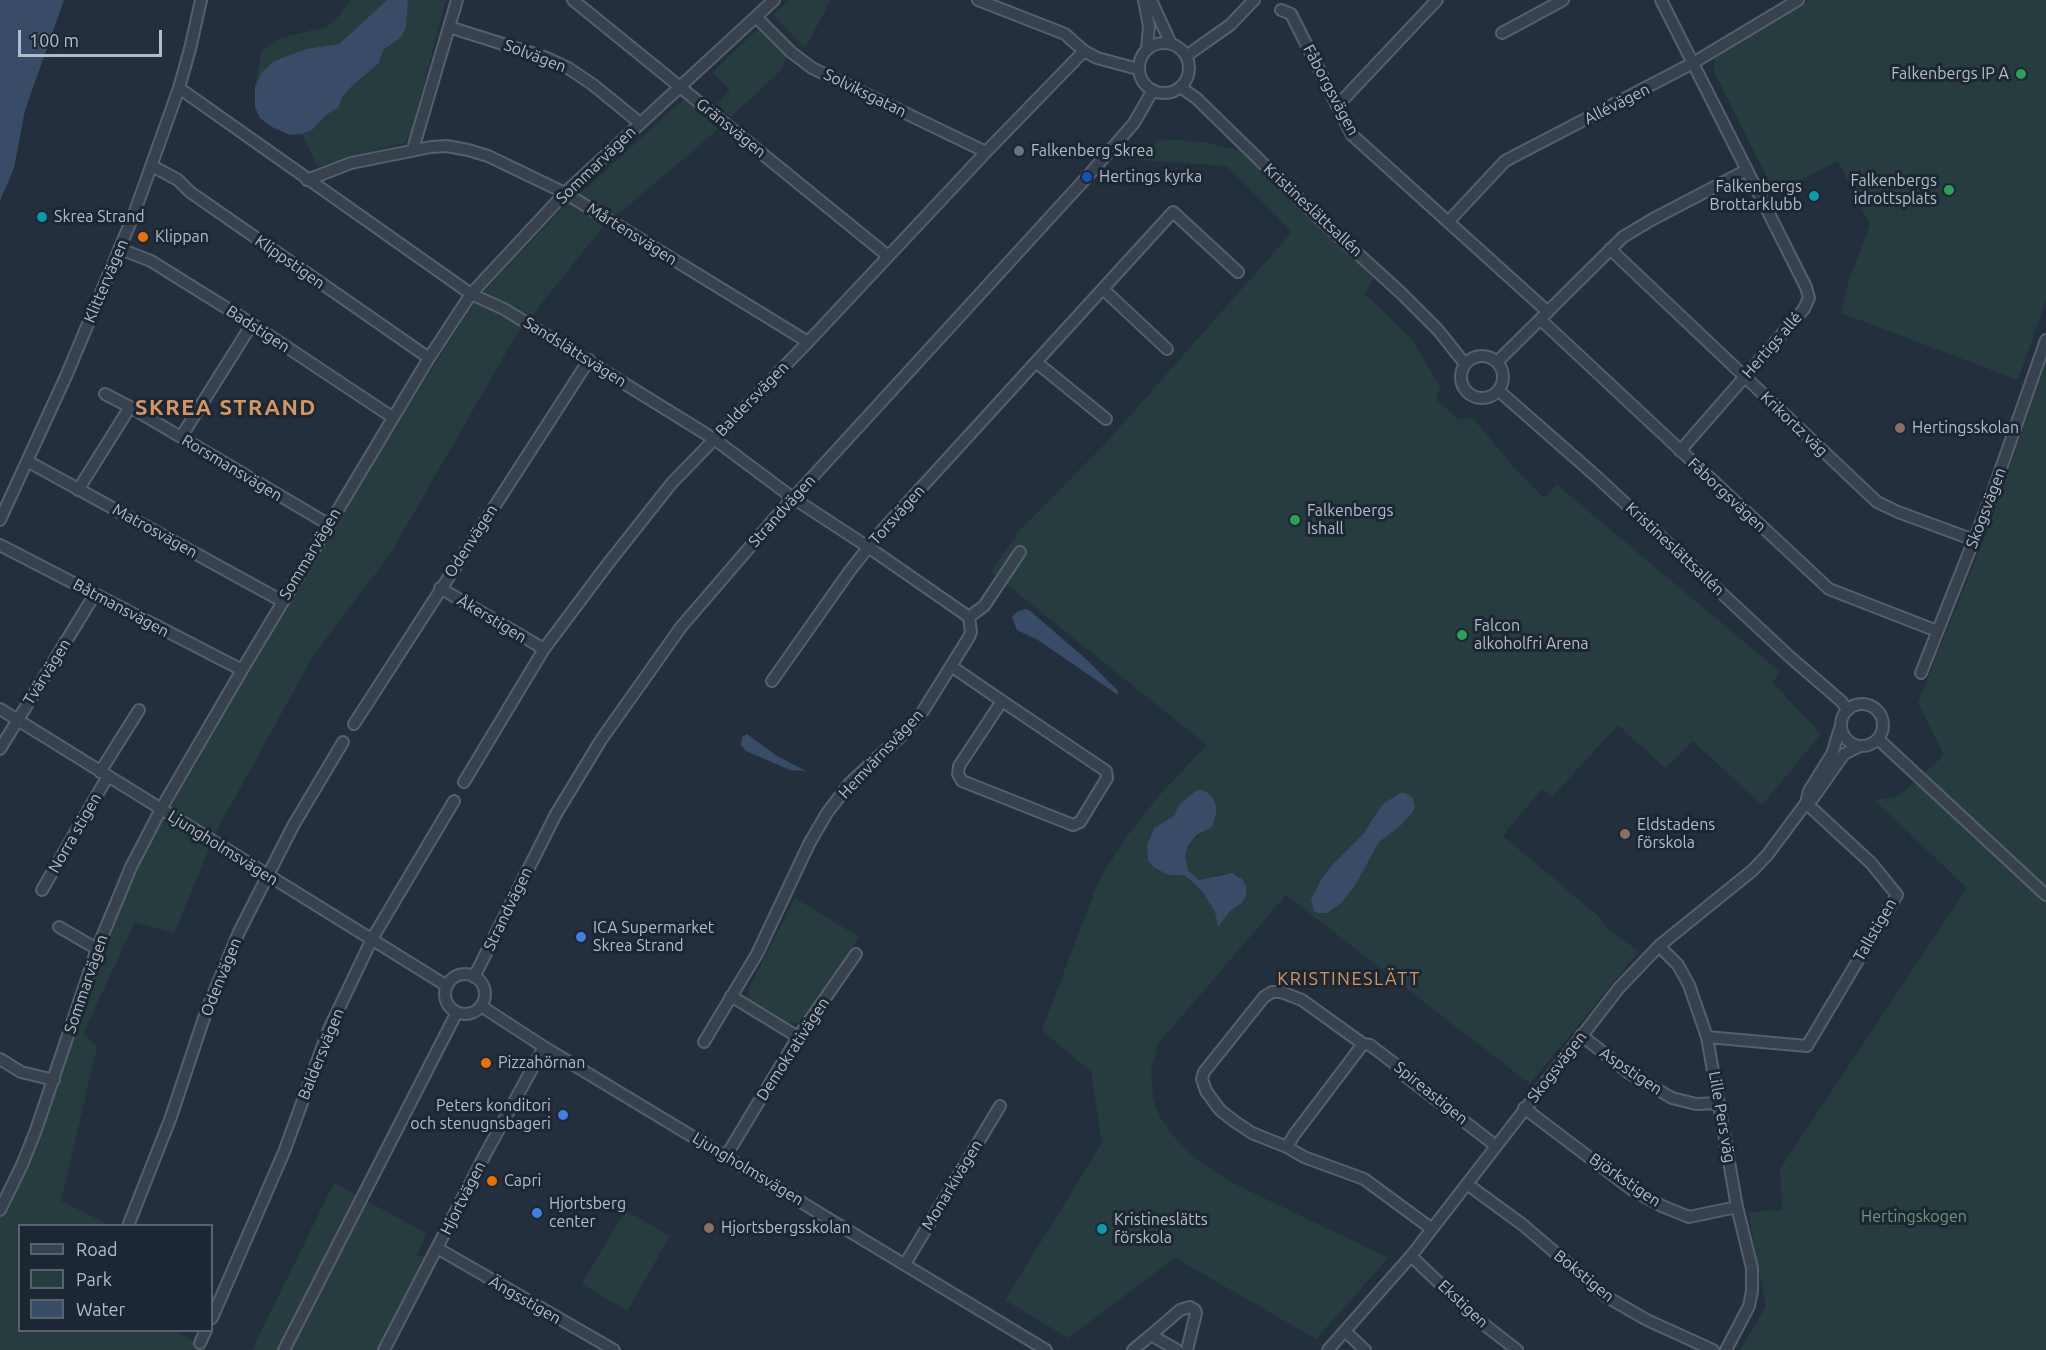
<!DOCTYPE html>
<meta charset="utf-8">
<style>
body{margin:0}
#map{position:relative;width:2046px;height:1350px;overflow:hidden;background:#242f3e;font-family:Ubuntu,sans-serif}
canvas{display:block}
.legend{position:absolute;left:18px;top:1224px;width:195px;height:108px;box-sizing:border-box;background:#1d2633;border:2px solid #59626f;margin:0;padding:8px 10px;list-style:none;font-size:18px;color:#b4bcc9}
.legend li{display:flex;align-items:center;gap:12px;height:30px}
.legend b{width:30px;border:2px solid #59626f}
.scale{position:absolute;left:18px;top:30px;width:144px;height:27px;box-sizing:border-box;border:3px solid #b4bcc9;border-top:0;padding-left:8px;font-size:18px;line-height:21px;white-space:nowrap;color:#b4bcc9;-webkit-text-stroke:4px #1d2633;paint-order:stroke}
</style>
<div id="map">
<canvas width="2046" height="1350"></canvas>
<ul class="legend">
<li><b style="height:8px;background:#38414e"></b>Road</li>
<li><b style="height:16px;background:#263c3f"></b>Park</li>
<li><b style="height:16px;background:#394c67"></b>Water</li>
</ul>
<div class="scale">100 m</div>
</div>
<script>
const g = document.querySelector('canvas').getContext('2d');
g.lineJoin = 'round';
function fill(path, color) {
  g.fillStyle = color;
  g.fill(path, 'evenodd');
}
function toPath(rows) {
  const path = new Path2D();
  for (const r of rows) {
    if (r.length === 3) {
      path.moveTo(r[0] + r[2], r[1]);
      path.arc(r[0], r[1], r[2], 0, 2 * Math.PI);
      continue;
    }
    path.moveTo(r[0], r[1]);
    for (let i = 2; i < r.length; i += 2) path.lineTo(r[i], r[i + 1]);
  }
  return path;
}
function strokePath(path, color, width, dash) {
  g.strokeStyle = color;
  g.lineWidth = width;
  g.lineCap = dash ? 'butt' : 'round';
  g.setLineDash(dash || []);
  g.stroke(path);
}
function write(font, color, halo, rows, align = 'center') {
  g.font = font + ' Ubuntu,sans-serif';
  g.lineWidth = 6;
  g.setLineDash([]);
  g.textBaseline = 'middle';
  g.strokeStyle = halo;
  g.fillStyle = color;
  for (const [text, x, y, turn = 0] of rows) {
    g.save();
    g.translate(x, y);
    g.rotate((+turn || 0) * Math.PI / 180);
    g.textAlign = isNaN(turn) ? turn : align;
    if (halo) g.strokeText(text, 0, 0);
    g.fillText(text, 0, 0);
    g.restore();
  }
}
fill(toPath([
 [350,0,387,0,339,44,306,49,274,61,261,73,255,87,261,52,280,38,326,27,337,18],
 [408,0,446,0,411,132,405,143,351,156,318,167,302,134,312,130,326,115,339,107,342,97,354,84,379,63,383,50,399,39,406,29],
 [789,0,831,0,805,48,773,15],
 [1810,0,2046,0,2046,300,2018,380,1841,313,1850,277,1870,225,1838,161,1775,193,1714,71,1715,55],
 [760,27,789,54,780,71,731,117,717,104,730,90,712,73],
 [686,97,722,126,601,229,515,337,389,556,313,656,217,830,174,933,135,922,83,1034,97,1047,61,1201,109,1225,20,1226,20,1330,175,1331,207,1350,0,1350,0,1196,50,1083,50,1068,108,909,160,826,331,530,474,302,568,202,584,190],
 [1160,139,1203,142,1246,152,1374,278,1365,294,1410,337,1440,386,1436,399,1459,420,1472,417,1511,464,1544,498,1557,485,1779,671,1773,683,1821,734,1762,805,1693,741,1665,768,1618,725,1552,797,1542,789,1508,829,1503,836,1597,915,1610,931,1639,951,1530,1084,1286,895,1158,1044,1151,1070,1153,1099,1160,1117,1176,1139,1194,1157,1231,1182,1388,1258,1316,1339,1175,1258,1068,1338,1005,1300,1102,1143,1091,1072,1042,1030,1099,880,1127,836,1163,791,1207,745,991,572,1020,530,1105,444,1292,232,1227,166,1138,160],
 [1216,806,1214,822,1205,832,1192,840,1188,845,1185,857,1188,870,1199,880,1225,873,1238,875,1246,886,1238,908,1230,911,1218,926,1215,912,1204,894,1195,884,1184,875,1169,875,1154,868,1148,860,1147,852,1149,837,1154,828,1174,816],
 [2046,363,2046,1350,1740,1350,1766,1306,1748,1212,1782,1210,1780,1169,1967,888,1874,800,1899,796,1944,755,1918,702,1990,524],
 [795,898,859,937,805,1019,798,1023,790,1023,749,999,748,990],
 [334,1183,426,1233,417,1256,438,1255,392,1350,252,1350],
 [625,1210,670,1236,627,1311,582,1284]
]), '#263c3f');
fill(toPath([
 [0,0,64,0,25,110,14,168,0,201],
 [387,0,408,0,406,29,399,39,383,50,379,63,354,84,342,97,339,107,326,115,312,130,302,134,290,135,272,127,260,118,255,107,255,87,261,73,274,61,306,49,339,44],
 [1025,609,1029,610,1087,660,1118,691,1118,695,1038,640,1017,630,1012,617,1017,612],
 [747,734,777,756,806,771,790,770,746,751,741,745,742,737],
 [1197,790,1203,790,1211,795,1216,806,1216,814,1212,827,1197,835,1188,845,1185,857,1188,870,1199,880,1232,873,1242,879,1246,886,1246,896,1241,904,1230,911,1218,927,1215,912,1204,894,1195,884,1184,875,1169,875,1154,868,1148,860,1147,845,1154,828,1174,816,1180,804],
 [1400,793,1405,793,1413,798,1415,807,1412,813,1400,826,1379,842,1354,887,1340,904,1327,913,1318,913,1314,911,1311,900,1321,880,1333,864,1364,833,1382,805]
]), '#394c67');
const minor = toPath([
 [573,0,888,256],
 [978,0,1065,34,1084,51,1097,58,1138,69],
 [1144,0,1149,26,1147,49],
 [1151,0,1171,44],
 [1661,0,1806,287,1809,298,1804,309,1680,451],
 [1281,10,1291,14,1352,135,1548,312],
 [756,17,791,52,812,68,986,152],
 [449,27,547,58,568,68,592,84,640,123],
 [1502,33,1563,0],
 [1164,68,25],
 [1186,56,1230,25,1254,0],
 [1180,87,1196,98,1323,222,1401,293,1438,330,1465,364],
 [179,88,471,294,504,309,714,439,793,498,868,547,969,617],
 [1337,106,1437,0],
 [413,149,457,0],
 [152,166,178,180,190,192,429,358],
 [307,180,351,163,431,147,447,146,468,150,488,156,565,193,808,342],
 [1448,222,1505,161,1693,63,1798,0],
 [120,249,151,261,252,324,392,417],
 [1610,249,1877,502,1898,512,1974,540],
 [1103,289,1167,349],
 [1541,320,1829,589,1937,631],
 [1482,377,21],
 [1036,362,1106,419],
 [1497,362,1623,237,1653,219,1747,170],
 [1499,391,1597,477,1790,657,1841,701,1848,710],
 [105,394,130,407,328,524],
 [181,437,252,324],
 [27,461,282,601],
 [78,490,130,407],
 [0,520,67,374,134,214,179,88,190,49,201,0],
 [0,545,242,670],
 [440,588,544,649],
 [951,666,1002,701,1106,771,1107,778,1080,822,1073,825,962,781,958,774,959,766,1002,701],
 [1921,673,1991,497,2046,340],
 [772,681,849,572,878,535,1173,212,1238,272],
 [1862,725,21],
 [0,709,447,986],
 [354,724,589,360],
 [1878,739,2046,895],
 [0,749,95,594],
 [100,772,139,710],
 [464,782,544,649,607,565,671,484,808,342,986,152,1084,51],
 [1806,803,1809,791,1832,754,1841,725],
 [42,890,108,776],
 [59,927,97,949],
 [1659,946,1678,965,1689,985,1707,1037,1737,1207,1752,1268,1752,1291,1749,1306,1726,1350],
 [465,994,20],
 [474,977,556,814,601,740,681,627,774,519,1087,177,1134,123,1153,90],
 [731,996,798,1037],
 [481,1006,544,1047,1046,1350],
 [1581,1035,1629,1073,1672,1098,1696,1104,1719,1103],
 [1707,1037,1807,1046,1897,895,1871,863,1806,803],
 [704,1042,757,954,809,844,827,813,850,783,903,734,923,711,969,637,971,632,969,617,984,606,1020,552],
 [0,1059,21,1072,54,1080],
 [1524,1108,1631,1189,1662,1206,1689,1217,1737,1207],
 [1287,1147,1294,1135,1363,1044],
 [726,1156,798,1037,856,954],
 [1467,1184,1523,1225,1607,1297,1647,1320,1713,1350],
 [0,1210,22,1165,36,1130,97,949,131,867,161,809,242,670,429,358,471,294,565,193,774,0],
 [128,1226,171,1117,206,1012,239,932,293,826,343,742],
 [1432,1229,1364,1179,1304,1157,1287,1147,1252,1133,1234,1121,1220,1110,1206,1091,1202,1079,1204,1072,1264,997,1272,992,1281,992,1302,1000,1363,1044,1370,1045,1395,1064,1404,1075,1496,1146],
 [437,1248,614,1350],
 [1411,1256,1477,1319,1517,1350],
 [905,1264,1000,1106],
 [212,1318,284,1152,329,1029,372,939,454,801],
 [1345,1331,1365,1350],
 [1151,1335,1180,1310,1190,1307,1195,1310,1196,1313,1187,1350],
 [200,1343,206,1330],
 [284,1350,457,1012],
 [384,1350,486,1153,544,1047],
 [1133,1350,1151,1335,1177,1350],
 [1328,1350,1411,1256,1619,988,1659,946,1753,870,1768,854,1806,803,1813,798,1844,754,1860,746]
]);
strokePath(minor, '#565f6c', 14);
strokePath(minor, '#38414e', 10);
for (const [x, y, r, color] of [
 [2021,74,6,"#2e9e5b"],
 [1019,151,6,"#6b7280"],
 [1087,177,6,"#1a4fb4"],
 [1949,190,6,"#2e9e5b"],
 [1814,196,6,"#0f9aa8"],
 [42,217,6,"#0f9aa8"],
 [143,237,6,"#e8710a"],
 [1900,428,6,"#8d6e63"],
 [1295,520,6,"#2e9e5b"],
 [1462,635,6,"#2e9e5b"],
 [1625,834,6,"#8d6e63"],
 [581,937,6,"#3f7fe0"],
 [486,1063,6,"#e8710a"],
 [563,1115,6,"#3f7fe0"],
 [492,1181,6,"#e8710a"],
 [537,1213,6,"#3f7fe0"],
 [709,1228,6,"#8d6e63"],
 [1102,1229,6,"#0f9aa8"]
]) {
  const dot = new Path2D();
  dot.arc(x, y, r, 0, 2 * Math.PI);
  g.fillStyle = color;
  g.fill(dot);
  strokePath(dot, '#1d2633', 2);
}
write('16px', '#b4bcc9', '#1d2633', [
 ["Solvägen",535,56,21],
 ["Fåborgsvägen",1331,90,62],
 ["Solviksgatan",865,93,26],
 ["Allévägen",1617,104,-27],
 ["Gränsvägen",731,128,39],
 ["Sommarvägen",596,165,-44],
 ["Kristineslättsallén",1313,210,43],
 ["Mårtensvägen",632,234,32],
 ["Klippstigen",290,262,35],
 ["Klittervägen",106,281,-67],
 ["Badstigen",258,329,33],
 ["Hertigs allé",1772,345,-49],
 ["Sandslättsvägen",575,352,32],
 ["Baldersvägen",752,399,-46],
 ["Krikortz väg",1794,424,44],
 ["Rorsmansvägen",232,468,31],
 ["Fåborgsvägen",1727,495,43],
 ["Skogsvägen",1986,508,-69],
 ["Strandvägen",782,511,-48],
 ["Torsvägen",897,515,-48],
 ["Matrosvägen",155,531,29],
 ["Odenvägen",471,541,-57],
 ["Kristineslättsallén",1675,549,43],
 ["Sommarvägen",310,554,-59],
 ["Båtmansvägen",121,608,28],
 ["Åkerstigen",492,619,31],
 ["Tvärvägen",47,672,-58],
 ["Hemvärnsvägen",881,754,-47],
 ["Norra stigen",75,833,-60],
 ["Ljungholmsvägen",223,848,32],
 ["Strandvägen",508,909,-64],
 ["Tallstigen",1875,930,-60],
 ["Odenvägen",221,977,-68],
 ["Sommarvägen",86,984,-71],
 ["Demokrativägen",793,1049,-57],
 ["Baldersvägen",321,1054,-68],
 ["Skogsvägen",1557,1067,-52],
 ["Aspstigen",1631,1071,34],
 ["Spireastigen",1431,1093,39],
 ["Lille Pers väg",1722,1117,80],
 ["Ljungholmsvägen",748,1169,31],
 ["Björkstigen",1625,1180,34],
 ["Monarkivägen",952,1185,-59],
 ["Hjortvägen",463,1198,-63],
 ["Bokstigen",1584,1276,39],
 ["Ängsstigen",525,1300,30],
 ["Ekstigen",1463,1304,43]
]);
write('16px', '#b4bcc9', '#1d2633', [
 ["Falkenbergs IP A",2009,74,"right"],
 ["Falkenberg Skrea",1031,151],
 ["Hertings kyrka",1099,177],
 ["Falkenbergs",1937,181,"right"],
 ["idrottsplats",1937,199,"right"],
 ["Falkenbergs",1802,187,"right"],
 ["Brottarklubb",1802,205,"right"],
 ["Skrea Strand",54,217],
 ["Klippan",155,237],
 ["Hertingsskolan",1912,428],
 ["Falkenbergs",1307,511],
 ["Ishall",1307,529],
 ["Falcon",1474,626],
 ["alkoholfri Arena",1474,644],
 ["Eldstadens",1637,825],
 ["förskola",1637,843],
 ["ICA Supermarket",593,928],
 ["Skrea Strand",593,946],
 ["Pizzahörnan",498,1063],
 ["Peters konditori",551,1106,"right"],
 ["och stenugnsbageri",551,1124,"right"],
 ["Capri",504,1181],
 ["Hjortsberg",549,1204],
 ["center",549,1222],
 ["Kristineslätts",1114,1220],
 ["förskola",1114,1238],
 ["Hjortsbergsskolan",721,1228]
], 'left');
write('16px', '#6b9a76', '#1d2633', [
 ["Hertingskogen",1914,1217]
]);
g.letterSpacing = '1.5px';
write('18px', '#d59563', '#1d2633', [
 ["KRISTINESLÄTT",1349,979]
]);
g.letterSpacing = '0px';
g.letterSpacing = '1.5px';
write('bold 22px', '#d59563', '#1d2633', [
 ["SKREA STRAND",226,408]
]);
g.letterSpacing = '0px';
</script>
